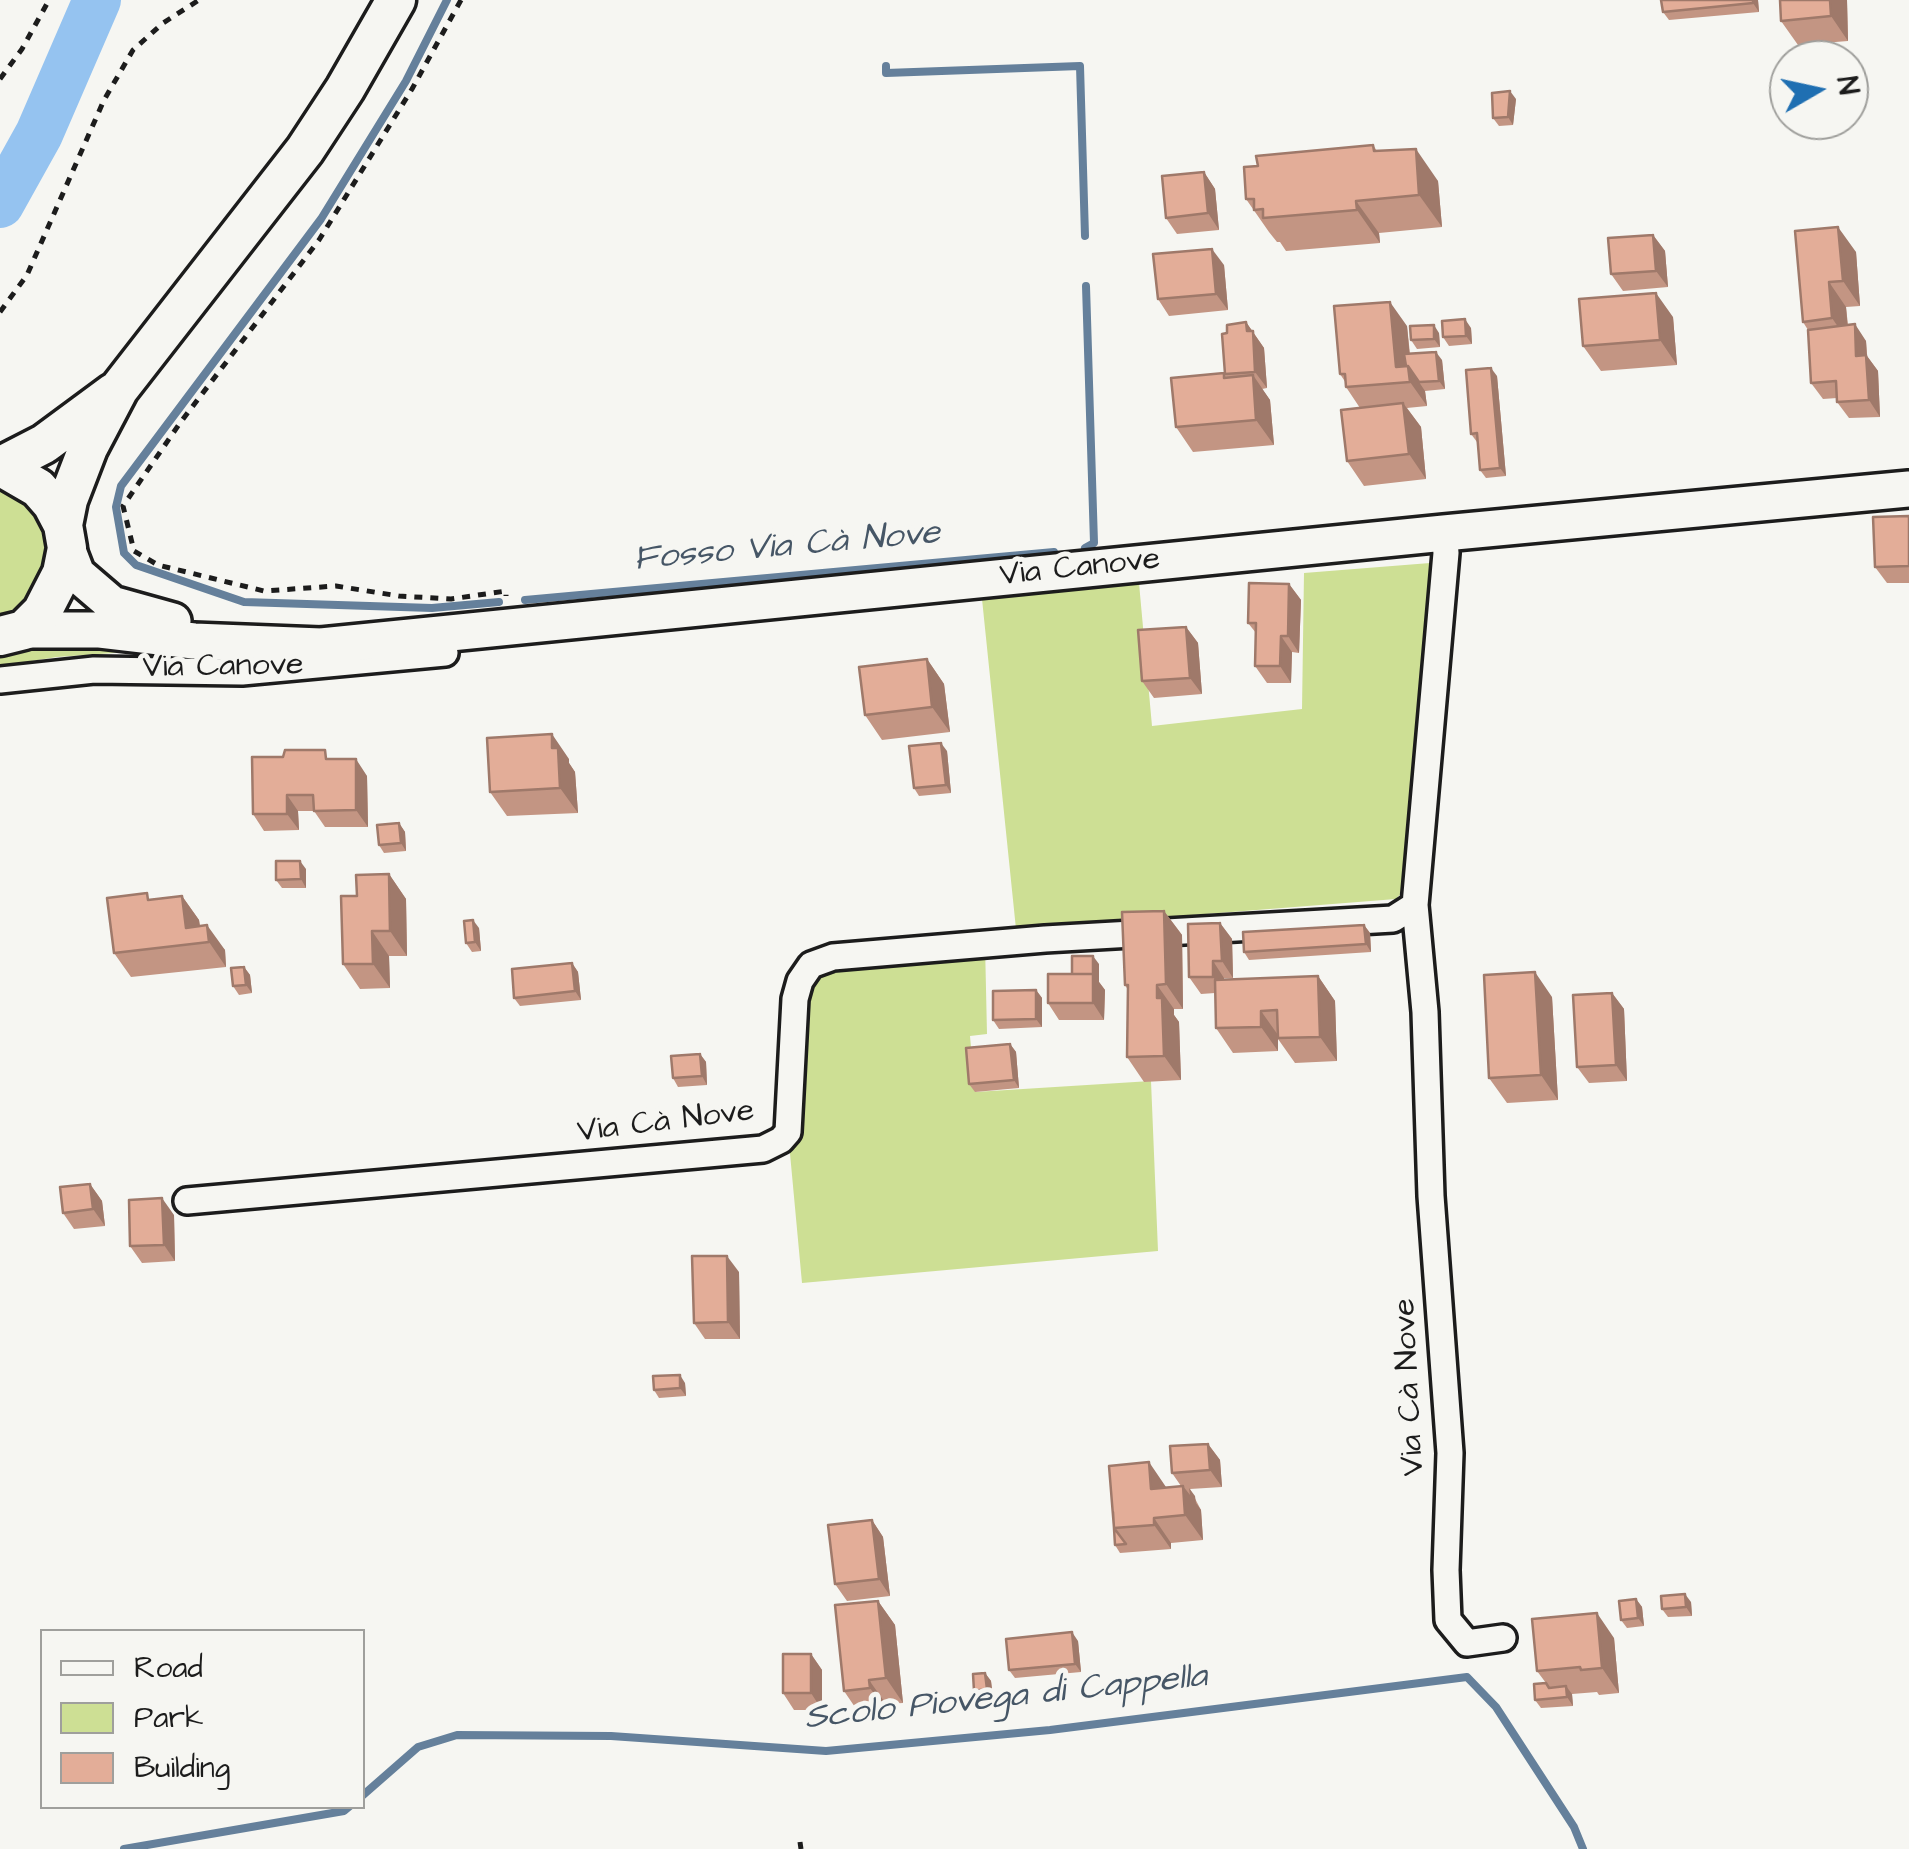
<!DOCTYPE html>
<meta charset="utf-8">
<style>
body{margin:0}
#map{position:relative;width:1909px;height:1849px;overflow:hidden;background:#f6f6f2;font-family:"Architects Daughter",sans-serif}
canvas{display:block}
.legend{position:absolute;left:40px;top:1629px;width:325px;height:180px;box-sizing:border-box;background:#f6f6f2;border:2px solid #9f9f9c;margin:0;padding:12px 18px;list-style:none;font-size:30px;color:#1c1c1c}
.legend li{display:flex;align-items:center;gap:20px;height:50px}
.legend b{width:50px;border:2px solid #9f9f9c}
.north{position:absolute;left:1769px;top:40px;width:100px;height:100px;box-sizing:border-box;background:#f6f6f2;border:2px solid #9f9f9c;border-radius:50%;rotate:81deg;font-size:28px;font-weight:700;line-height:40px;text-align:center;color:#1c1c1c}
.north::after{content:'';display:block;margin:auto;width:35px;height:45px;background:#1f6fb2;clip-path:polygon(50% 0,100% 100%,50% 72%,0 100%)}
</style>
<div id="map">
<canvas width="1909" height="1849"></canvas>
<ul class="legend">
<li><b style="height:12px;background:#f6f6f2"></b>Road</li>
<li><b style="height:28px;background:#cddf94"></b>Park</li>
<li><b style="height:28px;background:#e3ad98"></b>Building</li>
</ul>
<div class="north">N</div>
</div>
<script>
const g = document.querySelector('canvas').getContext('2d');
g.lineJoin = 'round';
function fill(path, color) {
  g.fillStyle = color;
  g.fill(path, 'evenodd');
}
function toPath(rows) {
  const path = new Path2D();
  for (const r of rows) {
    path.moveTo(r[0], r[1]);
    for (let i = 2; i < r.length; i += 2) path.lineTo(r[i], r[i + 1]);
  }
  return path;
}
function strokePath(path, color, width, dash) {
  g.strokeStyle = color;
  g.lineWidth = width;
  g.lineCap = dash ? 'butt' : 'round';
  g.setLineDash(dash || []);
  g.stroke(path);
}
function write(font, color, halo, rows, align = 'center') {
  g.font = font + ' "Architects Daughter",sans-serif';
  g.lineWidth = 10;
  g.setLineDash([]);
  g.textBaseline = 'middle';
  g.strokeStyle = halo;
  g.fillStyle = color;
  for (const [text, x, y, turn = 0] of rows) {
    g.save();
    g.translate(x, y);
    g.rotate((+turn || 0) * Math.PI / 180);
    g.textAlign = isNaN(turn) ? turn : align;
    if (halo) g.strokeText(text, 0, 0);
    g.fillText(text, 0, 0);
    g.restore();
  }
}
fill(toPath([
 [0,490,20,499,32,510,41,528,46,551,42,573,28,597,9,613,0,615],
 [1430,563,1403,891,1396,899,1016,929,982,599,1139,583,1152,726,1302,709,1304,573],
 [57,642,143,651,57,657,0,666,0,655],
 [985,944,987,1034,970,1036,975,1092,1151,1081,1158,1251,802,1283,788,1132,811,965]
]), '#cddf94');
strokePath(toPath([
 [447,0,406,81,321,219,121,486,116,507,124,553,136,565,244,602,432,608,499,602],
 [886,66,886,73,1080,66,1085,236],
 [1085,548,1094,543,1086,286],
 [525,600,1054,552],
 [362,1796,418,1747,457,1735,611,1736,826,1751,1050,1730,1467,1677,1496,1707,1574,1827,1583,1849],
 [124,1849,344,1811,350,1806]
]), '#65809b', 8);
strokePath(toPath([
 [0,204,39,134,97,0]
]), '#95c3f0', 48);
const street = toPath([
 [1444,533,1446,553,1415,905,1425,1012,1431,1196,1450,1453,1446,1570,1448,1620,1467,1643,1503,1638],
 [0,680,94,670,242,672,445,653],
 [187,1201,763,1149,781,1140,788,1132,795,999,800,981,811,965,833,957,1045,939,1393,919,1415,905]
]);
const secondary = toPath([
 [67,548,77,574,112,604,173,621],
 [24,630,100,630,194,641,321,646,1444,533,1909,489]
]);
const primary = toPath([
 [0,466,38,488,52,504,63,525,67,548,62,573,42,612,24,630,0,636],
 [1,466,44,444,113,393],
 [63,525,68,500,88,448,119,389,305,150,345,89,396,0]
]);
strokePath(street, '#1c1c1c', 32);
strokePath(secondary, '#1c1c1c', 42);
strokePath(primary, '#1c1c1c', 45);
strokePath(toPath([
 [461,0,412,89,319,240,180,423,123,506,134,551,158,565,264,591,336,586,399,596,451,599,506,591,506,596],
 [0,79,22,49,49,0],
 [0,312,27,275,104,100,133,50,163,23,199,0],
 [800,1842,801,1849]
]), '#1c1c1c', 5, [8, 8]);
strokePath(street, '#f6f6f2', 25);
strokePath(secondary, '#f6f6f2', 35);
strokePath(primary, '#f6f6f2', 38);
fill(toPath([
 [1758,0,1759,12,1669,20,1663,12],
 [1780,0,1847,0,1848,41,1798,45,1781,21],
 [1516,99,1513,125,1499,126,1493,118],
 [1373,145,1377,151,1438,181,1442,227,1379,233,1380,243,1286,251,1280,242,1277,242,1269,232,1246,199,1258,166],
 [1204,172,1215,189,1219,230,1177,234,1166,218],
 [1795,231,1856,252,1860,306,1846,307,1848,325,1866,341,1867,356,1878,371,1880,417,1849,418,1837,402,1837,398,1823,399,1811,383,1808,330,1803,322],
 [1653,235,1665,251,1668,287,1623,291,1611,274],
 [1224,265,1228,310,1169,316,1158,299],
 [1673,317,1677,365,1601,371,1583,346],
 [1246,322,1264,348,1267,388,1262,389,1270,400,1274,445,1193,452,1176,427,1224,373,1227,377,1225,374,1227,333],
 [1407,326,1410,354,1442,360,1445,389,1425,391,1427,406,1407,408,1421,427,1426,479,1364,486,1347,461,1360,408,1346,387,1346,383,1340,374],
 [1471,328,1472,344,1449,346,1443,337],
 [1439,333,1440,347,1417,349,1411,340],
 [1497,376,1506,476,1486,478,1480,470,1477,442,1471,434],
 [1909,516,1909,583,1887,583,1875,567],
 [1289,584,1301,600,1299,653,1292,652,1291,683,1267,683,1255,666,1256,633,1248,623],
 [1186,627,1198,643,1202,694,1154,698,1142,681],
 [927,659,944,684,950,732,882,740,865,715],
 [947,751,951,793,919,796,914,788],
 [332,759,367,776,368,827,325,827,314,811,298,811,299,830,264,831,253,814],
 [569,759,569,763,575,772,578,813,507,816,490,792],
 [399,823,405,832,406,851,384,853,379,845],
 [306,869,306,888,282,888,276,880],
 [389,874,406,899,407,956,389,956,390,988,360,989,343,964,357,896],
 [182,896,199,920,200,926,225,950,226,967,131,977,114,953,152,899],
 [1164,911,1182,935,1183,1009,1174,1009,1174,1015,1179,1022,1181,1080,1144,1082,1127,1057,1128,990,1125,985],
 [1220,923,1232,939,1233,978,1224,978,1224,979,1318,976,1335,1001,1337,1061,1295,1063,1278,1039,1278,1051,1233,1053,1216,1028,1215,993,1201,994,1189,977],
 [1364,925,1370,933,1371,952,1249,960,1244,952],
 [479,928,481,951,472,952,466,943],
 [572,963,578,972,581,1000,520,1006,514,998],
 [1099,964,1099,982,1105,990,1104,1020,1059,1020,1048,1003,1072,974],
 [244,967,250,975,252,993,239,995,233,986],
 [1036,990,1042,998,1042,1027,999,1029,993,1020],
 [1612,993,1624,1009,1627,1081,1589,1083,1577,1067],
 [1552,997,1558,1100,1507,1103,1489,1078],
 [1010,1044,1016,1052,1019,1088,975,1092,969,1084],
 [700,1054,706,1062,707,1085,678,1087,673,1078],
 [90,1184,102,1201,105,1226,74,1229,63,1213],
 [174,1215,175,1261,142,1263,130,1246],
 [739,1272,740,1339,705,1339,694,1323],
 [685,1383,686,1396,659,1398,654,1390],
 [1208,1444,1220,1460,1222,1487,1190,1489,1201,1510,1203,1540,1171,1543,1171,1549,1120,1553,1115,1545,1113,1511,1166,1487,1181,1486,1172,1473],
 [872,1520,883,1537,890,1596,847,1601,835,1584],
 [1636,1599,1642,1607,1644,1626,1627,1628,1621,1620],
 [878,1601,895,1625,903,1703,886,1704,887,1713,861,1716,844,1691],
 [1691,1602,1692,1616,1668,1617,1662,1609],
 [1614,1638,1619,1693,1599,1695,1597,1692,1572,1694,1573,1706,1541,1708,1535,1700,1546,1683,1537,1671],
 [1078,1641,1081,1672,1015,1678,1009,1670],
 [811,1654,822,1670,822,1710,794,1710,783,1693],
 [985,1673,991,1681,993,1698,980,1699,974,1691]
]), '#c39583');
fill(toPath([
 [1753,0,1758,0,1759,12,1753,3],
 [1830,0,1847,0,1848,41,1831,16],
 [1510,91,1516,99,1513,125,1508,117],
 [1416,149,1438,181,1442,227,1419,195],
 [1204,172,1215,189,1219,230,1208,213],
 [1356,201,1379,233,1380,243,1357,210],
 [1838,227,1856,252,1860,306,1843,281],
 [1653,235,1665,251,1668,287,1656,271],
 [1212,249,1224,265,1228,310,1216,294],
 [1829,282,1846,307,1849,343,1832,318],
 [1656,293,1673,317,1677,365,1660,340],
 [1390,302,1407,326,1411,370,1425,391,1427,406,1410,382,1396,367],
 [1465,319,1471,328,1472,344,1466,336],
 [1246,322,1264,348,1267,388,1255,372],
 [1855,324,1866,341,1867,356,1878,371,1880,417,1869,400,1856,356],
 [1434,325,1439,333,1440,347,1434,339],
 [1436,352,1442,360,1445,389,1439,381],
 [1491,368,1497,376,1506,476,1500,468],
 [1253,375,1270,400,1274,445,1256,420],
 [1403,403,1421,427,1426,479,1409,454],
 [1289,584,1301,600,1299,653,1288,636],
 [1186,627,1198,643,1202,694,1190,678],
 [1281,636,1292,652,1291,683,1280,666],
 [927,659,944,684,950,732,932,707],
 [552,734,569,759,569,763,575,772,578,813,560,788,552,748],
 [941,743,947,751,951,793,946,785],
 [356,759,367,776,368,827,356,810],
 [287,795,298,811,299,830,287,814],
 [399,823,405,832,406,851,401,843],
 [300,861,306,869,306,888,301,879],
 [389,874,406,899,407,956,390,931],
 [182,896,199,920,202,943,186,928],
 [1164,911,1182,935,1183,1009,1166,984],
 [473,920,479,928,481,951,475,942],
 [1220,923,1232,939,1233,978,1222,961],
 [207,925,225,950,226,967,209,942],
 [1364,925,1370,933,1371,952,1366,944],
 [372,931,389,956,390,988,373,964],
 [1093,956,1099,964,1099,982,1105,990,1104,1020,1093,1003],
 [1213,961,1224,978,1225,993,1213,977],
 [572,963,578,972,581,1000,575,991],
 [244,967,250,975,252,993,246,985],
 [1535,972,1552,997,1558,1100,1541,1075],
 [1318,976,1335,1001,1337,1061,1320,1037],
 [1157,985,1174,1009,1174,1015,1179,1022,1181,1080,1164,1056],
 [1036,990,1042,998,1042,1027,1036,1019],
 [1612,993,1624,1009,1627,1081,1616,1065],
 [1261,1011,1278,1035,1278,1051,1261,1027],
 [1010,1044,1016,1052,1019,1088,1014,1080],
 [700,1054,706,1062,707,1085,702,1076],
 [90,1184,102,1201,105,1226,93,1209],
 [162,1198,174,1215,175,1261,164,1245],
 [727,1256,739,1272,740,1339,728,1322],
 [680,1375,685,1383,686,1396,680,1388],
 [1208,1444,1220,1460,1222,1487,1210,1470],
 [1149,1462,1166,1487,1151,1489],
 [1183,1486,1190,1495,1189,1488,1195,1496,1196,1503,1201,1510,1203,1540,1185,1515],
 [1154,1518,1171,1543,1171,1549,1154,1525],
 [872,1520,883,1537,890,1596,879,1579],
 [1685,1594,1691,1602,1692,1616,1686,1607],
 [1636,1599,1642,1607,1644,1626,1638,1618],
 [878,1601,895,1625,903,1703,886,1678],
 [1597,1613,1614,1638,1619,1693,1602,1668],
 [1072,1632,1078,1641,1081,1672,1075,1664],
 [811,1654,822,1670,822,1710,811,1693],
 [985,1673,991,1681,993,1698,987,1689],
 [869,1680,886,1704,887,1713,870,1688],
 [1566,1686,1572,1694,1573,1706,1567,1697]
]), '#9f796a');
const building = toPath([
 [1661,0,1753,0,1753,3,1663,12,1661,0],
 [1780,0,1830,0,1831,16,1781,21,1780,0],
 [1510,91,1508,117,1493,118,1492,93,1510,91],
 [1373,145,1374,151,1416,149,1419,195,1356,201,1357,210,1263,218,1263,209,1254,210,1254,199,1246,199,1244,167,1258,166,1256,156,1373,145],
 [1204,172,1208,213,1166,218,1162,176,1204,172],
 [1838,227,1843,281,1829,282,1832,318,1803,322,1795,231,1838,227],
 [1653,235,1656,271,1611,274,1608,238,1653,235],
 [1212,249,1216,294,1158,299,1153,254,1212,249],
 [1656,293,1660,340,1583,346,1579,299,1656,293],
 [1390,302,1396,367,1408,366,1410,382,1346,387,1345,374,1340,374,1334,306,1390,302],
 [1465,319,1466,336,1443,337,1442,321,1465,319],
 [1246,322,1247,331,1253,331,1255,372,1225,374,1222,334,1227,333,1227,325,1246,322],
 [1855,324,1856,356,1866,355,1869,400,1837,402,1836,381,1811,383,1808,330,1855,324],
 [1434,325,1434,339,1411,340,1410,326,1434,325],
 [1436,352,1439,381,1419,382,1408,366,1406,366,1404,354,1436,352],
 [1491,368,1500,468,1480,470,1477,433,1471,434,1466,370,1491,368],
 [1224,373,1224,378,1253,375,1256,420,1176,427,1171,378,1224,373],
 [1403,403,1409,454,1347,461,1341,410,1403,403],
 [1909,516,1909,566,1875,567,1873,517,1909,516],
 [1249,583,1289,584,1288,636,1281,636,1280,666,1255,666,1256,623,1248,623,1249,583],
 [1186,627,1190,678,1142,681,1138,630,1186,627],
 [927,659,932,707,865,715,859,667,927,659],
 [552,734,552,748,558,748,560,788,490,792,487,738,552,734],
 [941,743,946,785,914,788,909,746,941,743],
 [285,750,325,750,326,759,356,759,356,810,314,811,313,795,287,795,287,814,253,814,252,757,283,757,285,750],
 [399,823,401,843,379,845,377,825,399,823],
 [276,861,300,861,301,879,276,880,276,861],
 [389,874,390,931,372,931,373,964,343,964,341,896,357,896,356,875,389,874],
 [147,893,148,900,182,896,186,928,207,925,209,942,114,953,107,898,147,893],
 [1164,911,1166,984,1157,985,1157,998,1162,998,1164,1056,1127,1057,1128,985,1125,985,1122,912,1164,911],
 [473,920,475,942,466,943,464,921,473,920],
 [1220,923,1222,961,1213,961,1213,977,1189,977,1188,924,1220,923],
 [1364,925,1366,944,1244,952,1243,932,1364,925],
 [1072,956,1093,956,1093,974,1072,974,1072,956],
 [572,963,575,991,514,998,512,969,572,963],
 [244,967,246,985,233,986,231,968,244,967],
 [1535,972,1541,1075,1489,1078,1484,975,1535,972],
 [1048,974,1093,974,1093,1003,1048,1003,1048,974],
 [1318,976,1320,1037,1278,1038,1277,1010,1261,1011,1261,1027,1216,1028,1215,980,1318,976],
 [1036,990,1036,1019,993,1020,993,991,1036,990],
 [1612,993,1616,1065,1577,1067,1573,995,1612,993],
 [1010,1044,1014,1080,969,1084,966,1048,1010,1044],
 [700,1054,702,1076,673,1078,671,1056,700,1054],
 [90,1184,93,1209,63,1213,60,1187,90,1184],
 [162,1198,164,1245,130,1246,129,1200,162,1198],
 [692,1256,727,1256,728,1322,694,1323,692,1256],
 [680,1375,680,1388,654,1390,653,1376,680,1375],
 [1208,1444,1210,1470,1172,1473,1170,1446,1208,1444],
 [1149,1462,1151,1489,1183,1486,1185,1515,1154,1518,1154,1525,1114,1528,1109,1466,1149,1462],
 [1113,1512,1114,1528,1126,1544,1115,1545,1113,1512],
 [872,1520,879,1579,835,1584,828,1525,872,1520],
 [1685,1594,1686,1607,1662,1609,1661,1596,1685,1594],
 [1636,1599,1638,1618,1621,1620,1619,1601,1636,1599],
 [878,1601,886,1678,869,1680,870,1688,844,1691,835,1605,878,1601],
 [1597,1613,1602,1668,1581,1670,1580,1667,1537,1671,1532,1619,1597,1613],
 [1072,1632,1075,1664,1009,1670,1006,1639,1072,1632],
 [783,1654,811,1654,811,1693,783,1693,783,1654],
 [985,1673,987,1689,974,1691,973,1674,985,1673],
 [1546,1683,1549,1688,1566,1686,1567,1697,1535,1700,1534,1684,1546,1683]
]);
fill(building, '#e3ad98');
strokePath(building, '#9f796a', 2.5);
write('32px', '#1c1c1c', '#f6f6f2', [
 ["Via Canove",1080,569,-6],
 ["Via Canove",223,668,-1],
 ["Via Cà Nove",666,1123,-7],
 ["Via Cà Nove",1411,1387,-93]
]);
write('italic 35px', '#465666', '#f6f6f2', [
 ["Fosso Via Cà Nove",787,548,-5],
 ["Scolo Piovega di Cappella",1006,1699,-6]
]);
</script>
